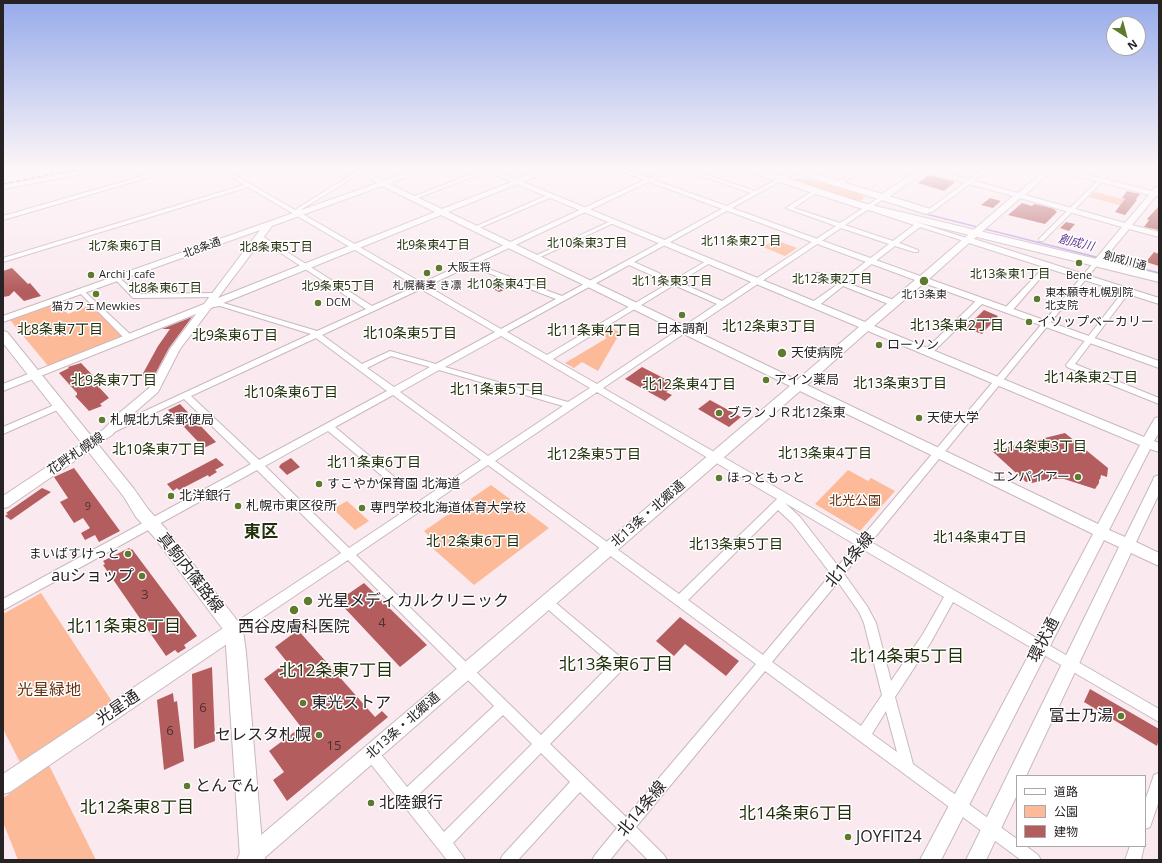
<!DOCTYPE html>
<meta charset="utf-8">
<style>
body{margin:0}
#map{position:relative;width:1162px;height:863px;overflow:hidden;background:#faeaef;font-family:"Open Sans","Noto Sans JP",sans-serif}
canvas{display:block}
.frame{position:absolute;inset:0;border:4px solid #272224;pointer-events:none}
.legend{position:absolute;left:1016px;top:775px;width:130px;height:72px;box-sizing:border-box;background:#fff;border:1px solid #a9a7a7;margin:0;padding:5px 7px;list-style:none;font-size:12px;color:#272224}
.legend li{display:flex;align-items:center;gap:8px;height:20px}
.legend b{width:20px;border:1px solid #a9a7a7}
.north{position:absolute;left:1106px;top:16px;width:40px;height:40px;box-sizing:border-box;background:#fff;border:1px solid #a9a7a7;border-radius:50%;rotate:144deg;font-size:11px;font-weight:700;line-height:16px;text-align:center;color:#272224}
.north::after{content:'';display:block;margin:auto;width:14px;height:18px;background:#5d7a2e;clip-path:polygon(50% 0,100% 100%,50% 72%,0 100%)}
</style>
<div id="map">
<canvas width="1162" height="863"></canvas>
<div class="frame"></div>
<ul class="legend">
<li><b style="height:5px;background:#fff"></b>道路</li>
<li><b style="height:11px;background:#fdba99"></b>公園</li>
<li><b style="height:11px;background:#b45d5e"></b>建物</li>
</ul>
<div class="north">N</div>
</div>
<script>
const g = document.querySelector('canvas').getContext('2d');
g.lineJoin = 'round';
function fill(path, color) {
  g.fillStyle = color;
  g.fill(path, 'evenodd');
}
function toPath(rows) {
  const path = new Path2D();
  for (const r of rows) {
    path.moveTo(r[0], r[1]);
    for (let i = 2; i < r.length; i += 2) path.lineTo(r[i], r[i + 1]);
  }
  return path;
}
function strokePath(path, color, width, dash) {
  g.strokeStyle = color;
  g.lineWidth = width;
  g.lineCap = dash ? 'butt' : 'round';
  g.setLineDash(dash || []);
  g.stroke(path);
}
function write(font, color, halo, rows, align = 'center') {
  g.font = font + ' "Open Sans","Noto Sans JP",sans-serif';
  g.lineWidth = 3;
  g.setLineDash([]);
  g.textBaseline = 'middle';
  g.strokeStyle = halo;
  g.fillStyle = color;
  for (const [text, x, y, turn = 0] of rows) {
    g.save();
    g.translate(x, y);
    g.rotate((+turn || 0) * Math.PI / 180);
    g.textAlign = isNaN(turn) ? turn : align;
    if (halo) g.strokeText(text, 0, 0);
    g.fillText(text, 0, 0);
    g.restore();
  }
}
fill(toPath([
 [799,178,812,180,844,189,862,195,864,198,861,201,853,200,794,181],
 [1095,192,1135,202,1130,208,1089,197],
 [775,240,797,248,785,256,763,247],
 [58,303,68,314,91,305,123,337,49,367,10,320],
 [608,326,623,334,617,338,598,371,582,362,574,368,565,363,607,338,597,332],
 [848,470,868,481,871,478,895,491,860,531,815,504],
 [491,485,549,528,474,585,429,545,434,541,424,531],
 [347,501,369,521,355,530,333,509],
 [41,593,113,703,42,751,96,860,18,860,3,822,3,798,29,780,3,729,3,614]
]), '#fdba99');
strokePath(toPath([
 [873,197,916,211],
 [922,213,1159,273]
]), '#bb9eec', 1.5);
fill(toPath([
 [929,175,955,182,944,191,918,183],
 [1127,191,1140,194,1136,199,1137,200,1125,215,1115,212,1125,199,1122,198],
 [990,198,1001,201,993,208,981,205],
 [1022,203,1032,206,1034,204,1044,206,1054,209,1057,212,1045,224,1008,215],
 [1159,206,1159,230,1144,227,1149,220,1147,219],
 [1066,222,1075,224,1069,231,1060,228],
 [1154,252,1159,254,1159,266,1146,262],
 [12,268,28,284,30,283,41,296,24,301,14,291,9,296,3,297,3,271],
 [507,282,514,286,499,292,493,289],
 [984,310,998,316,982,334,966,328],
 [192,317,169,348,154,376,141,377,158,346,170,329,162,329],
 [81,363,100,383,97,385,109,398,100,404,102,406,89,411,75,396,77,395,77,393,59,373,69,368,68,367],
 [642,367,677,385,666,392,672,395,665,401,625,379],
 [710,400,741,417,729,427,698,409],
 [180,404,216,442,204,448,168,410],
 [1065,433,1108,468,1107,477,1101,475,1100,480,1099,479,1099,483,1095,489,1064,479,1047,479,1032,483,1030,481,1026,482,992,451],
 [216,458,224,465,215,470,217,472,209,477,208,475,179,490,177,488,173,491,167,484],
 [291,458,300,467,287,475,279,467,281,464],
 [74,468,120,531,99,542,95,535,85,540,81,533,90,528,83,518,74,523,60,502,68,498,54,477],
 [42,488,51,492,11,520,5,516,8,514,6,513],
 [129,548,131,550,132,549,197,636,184,645,186,648,178,653,175,650,166,656,103,565,105,564,103,561],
 [364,583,427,645,400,667,338,601],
 [680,617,739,661,726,676,685,644,674,656,656,641],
 [298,630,375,717,382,711,388,717,287,801,273,780,284,772,269,751,301,727,264,679,287,662,275,647],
 [212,667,215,741,194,749,192,674],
 [1090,689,1159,729,1159,739,1157,746,1084,702],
 [173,693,174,702,177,701,184,761,164,770,157,700]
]), '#b45d5e');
const street = toPath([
 [218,169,225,169,295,210,357,171,355,169,367,169,365,171,385,183,385,185,381,185,361,173,302,209,301,213,422,283,668,169,676,169,475,264,562,296,751,193,680,169,689,169,755,191,794,170,799,171,634,262,674,280,706,261,710,261,710,263,679,282,722,301,836,226,786,208,814,190,819,191,794,208,840,223,883,195,886,197,885,198,845,225,893,241,914,225,875,212,874,211,877,209,969,239,970,240,967,242,920,227,899,243,918,250,918,252,914,252,895,246,847,283,897,301,897,305,891,305,843,286,817,307,811,307,811,303,838,284,817,275,817,273,821,273,842,280,889,244,841,228,603,388,862,537,1095,261,1099,261,1099,263,871,542,1159,709,1159,722,953,602,931,642,895,697,913,764,1017,839,1017,846,1026,846,1038,855,1041,860,1021,860,765,671,636,827,664,855,667,860,648,860,627,839,610,860,592,860,595,855,617,828,580,792,518,860,500,860,503,855,570,782,541,753,453,843,462,855,465,860,447,860,366,758,364,753,366,748,371,746,376,748,407,787,494,706,348,560,238,634,234,635,230,634,228,630,230,626,341,553,257,470,3,610,3,599,251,464,184,399,112,433,109,434,105,431,106,429,311,334,220,306,205,308,205,304,220,302,317,331,366,309,258,238,258,236,262,236,372,306,416,286,248,187,3,262,3,258,244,185,218,169],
 [629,265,669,283,547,355,507,332,629,265],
 [470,266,556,299,501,329,427,286,470,266],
 [674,285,717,304,597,384,553,359,674,285],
 [421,289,495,332,436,364,390,351,362,364,322,335,421,289],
 [501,336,590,388,568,402,445,367,501,336],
 [316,338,387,391,259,460,191,396,316,338],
 [391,356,430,367,394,387,367,368,391,356],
 [439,370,563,406,488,456,400,392,439,370],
 [597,392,777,499,679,594,495,461,597,392],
 [393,395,481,460,349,548,265,466,328,431,392,484,398,484,400,482,398,480,335,427,393,395],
 [488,465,756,664,626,817,550,744,624,668,626,664,624,660,551,599,547,597,543,599,541,602,543,605,611,664,541,735,356,555,488,465],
 [785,503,856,545,838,566,800,517,785,503],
 [778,510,792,523,831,574,763,655,688,600,778,510],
 [864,550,944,597,923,634,891,681,876,623,867,606,844,574,864,550],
 [838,582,859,612,864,623,882,695,861,726,772,662,838,582],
 [886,711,897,752,872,734,886,711],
 [503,715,532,744,444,832,416,797,503,715],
 [484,169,490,170,415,199,410,198,484,169],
 [858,169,865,169,840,185,835,184,858,169],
 [983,169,990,169,932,212,928,212,928,210,983,169],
 [1109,169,1115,169,1043,241,1039,241,1039,239,1109,169],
 [550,194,552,195,552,197,477,229,472,228,550,194],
 [611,221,616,222,538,258,533,257,611,221],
 [1049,263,1051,264,1051,266,1011,312,1005,312,1005,308,1047,264,1049,263],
 [117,276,138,294,216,293,220,295,216,297,136,298,133,298,115,279,114,278,117,276],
 [1127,288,1131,290,1075,364,1159,398,1159,404,1067,367,1066,365,1125,289,1127,288],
 [81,289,83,290,132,336,133,338,132,340,126,340,79,292,77,291,81,289],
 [978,299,984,299,985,301,931,354,925,354,924,352,925,350,978,299],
 [59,403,62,404,63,406,62,408,3,434,3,427,59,403],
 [1159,773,1159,801,1150,827,1145,829,1145,801,1154,775,1159,773],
 [1130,846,1144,846,1141,860,1125,860,1130,846]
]);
const secondary = toPath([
 [87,169,102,169,99,171,3,189,3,185,87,169],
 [167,169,178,169,3,220,3,216,167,169],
 [417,169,427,169,389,184,442,209,511,182,483,169,493,169,517,179,542,169,552,169,523,182,865,322,915,280,614,169,624,169,920,276,1013,196,925,172,886,199,880,199,880,195,919,169,932,169,1018,193,1046,169,1065,169,1152,191,1155,187,1159,187,1159,197,1156,196,1132,225,1159,232,1159,237,1129,229,1100,264,1097,265,1093,262,1122,227,1020,198,974,239,1159,298,1159,304,969,243,929,279,1159,361,1159,368,924,283,874,326,1144,437,1155,418,1159,417,1159,433,1154,441,1159,443,1159,452,1150,449,1109,530,1125,537,1153,480,1154,477,1159,475,1159,494,1136,542,1159,553,1159,566,1131,553,1026,776,1017,776,1017,795,986,860,966,860,1119,547,1104,540,941,860,920,860,1093,534,800,391,262,860,237,860,240,853,790,386,441,215,211,308,180,349,158,392,126,420,112,435,8,507,3,508,3,496,104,429,118,414,149,388,170,349,196,314,3,391,3,384,204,304,260,230,3,322,3,316,417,169],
 [1053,170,1054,170,1149,195,1125,223,1025,195,1053,170],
 [517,184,859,327,797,380,448,212,517,184],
 [382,186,435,212,218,298,272,226,382,186],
 [868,331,1140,445,1098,524,807,385,868,331],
 [234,623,240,625,242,630,240,635,10,792,3,794,3,774,228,625,234,623]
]);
const primary = toPath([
 [3,331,7,332,134,489,148,509,166,529,240,624,243,630,246,653,263,855,266,860,242,860,240,857,225,632,154,537,136,517,124,497,3,343,3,331]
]);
const highway = toPath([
 [744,169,759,169,863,203,1159,274,1159,282,856,207,746,171,744,169],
 [786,169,801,169,931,209,932,211,927,214,923,213,788,171,786,169]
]);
strokePath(street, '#c8b9be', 2);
strokePath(secondary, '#c8b9be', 2);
strokePath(primary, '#c8b9be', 2);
strokePath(highway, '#c8b9be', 2);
fill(street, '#fff');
fill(secondary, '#fff');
fill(primary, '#fff');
fill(highway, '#fff');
strokePath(toPath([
 [3,184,76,169]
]), '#8b8184', 1.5, [3.5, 3.5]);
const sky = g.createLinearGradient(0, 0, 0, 290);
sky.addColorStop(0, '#96abea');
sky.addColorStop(0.58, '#fdf6f8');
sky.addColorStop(1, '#fdf6f800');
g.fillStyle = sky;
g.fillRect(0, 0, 1162, 290);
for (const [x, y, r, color] of [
 [1079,263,4,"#5d7a2e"],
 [439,268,4,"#5d7a2e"],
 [427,273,4,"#5d7a2e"],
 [91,275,4,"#5d7a2e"],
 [924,281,5,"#5d7a2e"],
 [96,294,4,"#5d7a2e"],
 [1037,299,4,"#5d7a2e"],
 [318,303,4,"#5d7a2e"],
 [682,315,4,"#5d7a2e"],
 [1029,322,4,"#5d7a2e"],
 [879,345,4,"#5d7a2e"],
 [782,353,5,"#5d7a2e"],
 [766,380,4,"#5d7a2e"],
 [719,413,4,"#5d7a2e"],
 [919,418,4,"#5d7a2e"],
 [102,420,4,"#5d7a2e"],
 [1078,477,4,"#5d7a2e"],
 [719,478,4,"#5d7a2e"],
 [319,484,4,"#5d7a2e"],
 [171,496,4,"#5d7a2e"],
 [238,506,4,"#5d7a2e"],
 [362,508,4,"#5d7a2e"],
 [128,554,4,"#5d7a2e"],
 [142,576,4,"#5d7a2e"],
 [308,601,5,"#5d7a2e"],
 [294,610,5,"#5d7a2e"],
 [303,703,4,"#5d7a2e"],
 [1121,716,4,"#5d7a2e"],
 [319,735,4,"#5d7a2e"],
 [187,786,4,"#5d7a2e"],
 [371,803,4,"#5d7a2e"],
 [848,837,4,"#5d7a2e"]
]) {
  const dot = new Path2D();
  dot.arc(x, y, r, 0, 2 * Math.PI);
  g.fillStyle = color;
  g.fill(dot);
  strokePath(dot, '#fff', 1.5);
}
write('11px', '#272224', '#fff', [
 ["北8条通",202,248,-20],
 ["創成川通",1125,261,15]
]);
write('11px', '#272224', '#fff', [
 ["大阪王将",447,268],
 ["Archi J cafe",99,275],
 ["Bene",1079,276,"center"],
 ["札幌蕎麦 き凛",427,286,"center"],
 ["東本願寺札幌別院",1045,293],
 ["北支院",1045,306],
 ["北13条東",924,295,"center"],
 ["DCM",326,303],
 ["猫カフェMewkies",96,307,"center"]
], 'left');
write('11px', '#4a3132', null, [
 ["9",88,507]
]);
write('12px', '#22300b', '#fff', [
 ["北11条東2丁目",741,242],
 ["北10条東3丁目",587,244],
 ["北9条東4丁目",433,246],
 ["北7条東6丁目",125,247],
 ["北8条東5丁目",276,248],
 ["北13条東1丁目",1010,275],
 ["北12条東2丁目",832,280],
 ["北11条東3丁目",672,282],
 ["北10条東4丁目",507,285],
 ["北9条東5丁目",338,287],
 ["北8条東6丁目",165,289]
]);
write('italic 12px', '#613a94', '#fff', [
 ["創成川",1076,243,14]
]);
write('13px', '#272224', '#fff', [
 ["イソップベーカリー",1037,322],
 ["日本調剤",682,329,"center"],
 ["ローソン",887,345],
 ["天使病院",791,353],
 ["アイン薬局",774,380],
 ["ブランＪＲ北12条東",727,413],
 ["天使大学",927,418],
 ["札幌北九条郵便局",110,420],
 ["エンパイアー",1070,477,"right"],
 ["ほっともっと",727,478],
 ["すこやか保育園 北海道",327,484],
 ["北洋銀行",179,496],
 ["札幌市東区役所",246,506],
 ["専門学校北海道体育大学校",370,508],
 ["まいばすけっと",120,554,"right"]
], 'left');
write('13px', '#272224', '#fff', [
 ["花畔札幌線",76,454,-34],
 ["北13条・北郷通",648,514,-41],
 ["北13条・北郷通",403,726,-41]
]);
write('13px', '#643012', '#fff', [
 ["北光公園",855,501]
]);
write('13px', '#4a3132', null, [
 ["3",145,595],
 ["4",382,623],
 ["6",203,708],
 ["6",170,731],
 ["15",334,746]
]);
write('14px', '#22300b', '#fff', [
 ["北13条東2丁目",957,326],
 ["北12条東3丁目",769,327],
 ["北8条東7丁目",60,330],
 ["北11条東4丁目",594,331],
 ["北10条東5丁目",410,334],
 ["北9条東6丁目",235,336],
 ["北14条東2丁目",1091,378],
 ["北9条東7丁目",114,381],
 ["北13条東3丁目",900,384],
 ["北12条東4丁目",689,385],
 ["北11条東5丁目",497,390],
 ["北10条東6丁目",291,393],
 ["北14条東3丁目",1040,447],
 ["北10条東7丁目",159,450],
 ["北13条東4丁目",825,454],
 ["北12条東5丁目",594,455],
 ["北11条東6丁目",374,463],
 ["北14条東4丁目",980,538],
 ["北12条東6丁目",473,542],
 ["北13条東5丁目",736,545]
]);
write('16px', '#272224', '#fff', [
 ["北14条線",850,560,-50],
 ["真駒内篠路線",190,573,52],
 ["環状通",1044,640,-63],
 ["光星通",118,708,-34],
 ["北14条線",642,809,-50]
]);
write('16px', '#272224', '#fff', [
 ["auショップ",134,576,"right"],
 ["光星メディカルクリニック",317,601],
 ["西谷皮膚科医院",294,627,"center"],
 ["東光ストア",311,703],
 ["富士乃湯",1113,716,"right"],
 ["セレスタ札幌",311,735,"right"],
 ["とんでん",195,786],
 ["北陸銀行",379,803],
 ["JOYFIT24",856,837]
], 'left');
write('16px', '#643012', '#fff', [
 ["光星緑地",49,690]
]);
write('bold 17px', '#22300b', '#fff', [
 ["東区",261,532]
]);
write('17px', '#22300b', '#fff', [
 ["北11条東8丁目",124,627],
 ["北14条東5丁目",907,657],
 ["北13条東6丁目",616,665],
 ["北12条東7丁目",336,671],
 ["北12条東8丁目",137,808],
 ["北14条東6丁目",796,814]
]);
</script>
